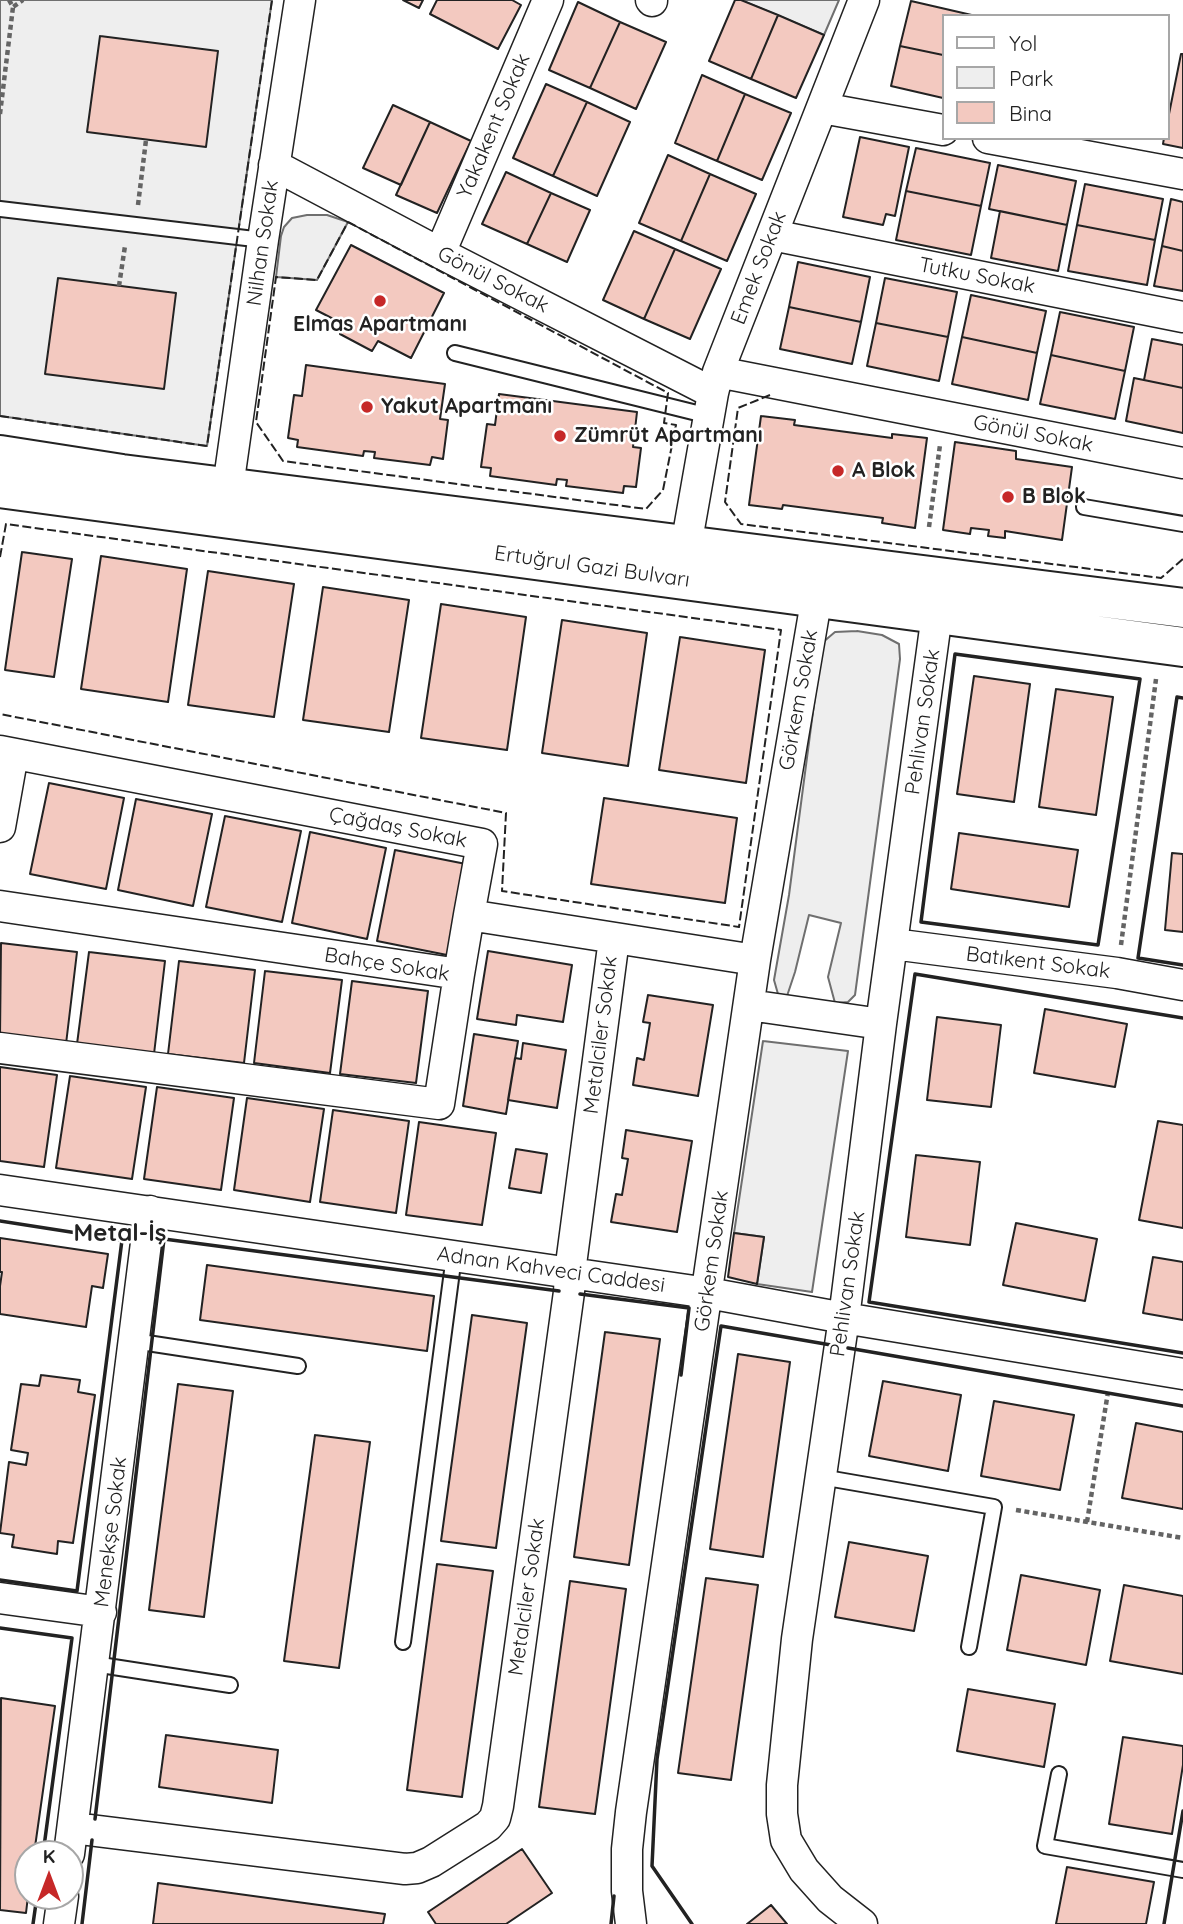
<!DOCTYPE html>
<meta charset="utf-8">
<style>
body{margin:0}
#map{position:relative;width:1183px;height:1924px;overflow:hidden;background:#fff;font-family:Quicksand,sans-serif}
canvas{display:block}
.legend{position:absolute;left:942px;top:14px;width:228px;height:126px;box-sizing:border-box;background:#fff;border:2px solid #a7a7a7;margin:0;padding:9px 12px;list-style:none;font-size:21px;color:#222}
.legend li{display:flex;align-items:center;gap:14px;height:35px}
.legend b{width:35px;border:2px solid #a7a7a7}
.north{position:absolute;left:14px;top:1840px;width:70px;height:70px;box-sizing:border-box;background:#fff;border:2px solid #a7a7a7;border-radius:50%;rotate:0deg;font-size:19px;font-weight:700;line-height:28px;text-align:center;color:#222}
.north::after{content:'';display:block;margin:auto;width:24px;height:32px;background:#c62828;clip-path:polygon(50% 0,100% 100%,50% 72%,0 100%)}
</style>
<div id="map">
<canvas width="1183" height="1924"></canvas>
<ul class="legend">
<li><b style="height:9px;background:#fff"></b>Yol</li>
<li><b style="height:19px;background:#eee"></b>Park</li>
<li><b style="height:19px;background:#f3c9c0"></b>Bina</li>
</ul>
<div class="north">K</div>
</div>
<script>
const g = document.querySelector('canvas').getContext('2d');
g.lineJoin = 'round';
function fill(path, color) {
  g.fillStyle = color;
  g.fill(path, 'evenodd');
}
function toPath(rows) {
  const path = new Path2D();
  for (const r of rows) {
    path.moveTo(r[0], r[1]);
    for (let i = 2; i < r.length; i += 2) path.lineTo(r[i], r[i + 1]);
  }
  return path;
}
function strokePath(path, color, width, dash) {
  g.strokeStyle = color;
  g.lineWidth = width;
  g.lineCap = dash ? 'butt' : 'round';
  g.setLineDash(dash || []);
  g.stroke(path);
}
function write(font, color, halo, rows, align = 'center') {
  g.font = font + ' Quicksand,sans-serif';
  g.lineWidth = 5;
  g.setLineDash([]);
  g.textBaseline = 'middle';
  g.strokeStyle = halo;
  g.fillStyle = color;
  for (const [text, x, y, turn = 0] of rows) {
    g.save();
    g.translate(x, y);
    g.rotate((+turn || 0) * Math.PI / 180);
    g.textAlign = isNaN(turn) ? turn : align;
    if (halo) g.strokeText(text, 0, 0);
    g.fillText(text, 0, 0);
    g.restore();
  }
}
const green = toPath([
 [0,0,272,0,207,446,0,416,0,0],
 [741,0,839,0,824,35,741,0],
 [307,215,327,215,348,222,317,280,276,277,281,236,284,227,292,218,307,215],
 [857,631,882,635,899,644,900,659,855,995,848,1002,835,1003,828,977,841,923,809,915,795,972,786,999,778,994,774,980,789,895,822,643,835,632,857,631],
 [763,1041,848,1051,812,1292,757,1284,764,1237,734,1233,763,1041]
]);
fill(green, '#eee');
strokePath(green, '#6f6f6f', 2);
const building = toPath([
 [403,0,423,0,419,8,403,0],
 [437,0,512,0,521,5,498,49,430,14,437,0],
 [735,0,741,0,778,15,751,79,709,61,735,0],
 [911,1,976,16,943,16,943,55,900,46,911,1],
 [578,2,620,22,590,88,549,70,578,2],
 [778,15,824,35,796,98,751,79,778,15],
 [620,22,666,42,636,109,590,88,620,22],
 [100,36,218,51,206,147,87,132,100,36],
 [900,46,943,55,943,98,891,86,900,46],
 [1181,54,1183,54,1183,148,1163,144,1164,138,1167,138,1167,124,1181,54],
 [702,75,745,94,717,161,675,143,702,75],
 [546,84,587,102,553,176,513,158,546,84],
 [745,94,791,113,762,180,717,161,745,94],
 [587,102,630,122,597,196,553,176,587,102],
 [393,105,430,122,401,185,363,168,393,105],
 [430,122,471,141,437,213,396,195,430,122],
 [860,137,909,147,895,216,886,214,883,225,843,217,860,137],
 [916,148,990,163,981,206,906,191,916,148],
 [668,155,710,174,681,241,639,223,668,155],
 [998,165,1076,181,1067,225,989,209,998,165],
 [506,172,551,193,527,244,482,224,506,172],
 [710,174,756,194,727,261,681,241,710,174],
 [1085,184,1163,199,1155,240,1077,225,1085,184],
 [906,191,981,206,971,255,896,240,906,191],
 [551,193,590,210,567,262,527,244,551,193],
 [1171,199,1183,202,1183,251,1162,246,1171,199],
 [1000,211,1067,225,1058,271,991,258,1000,211],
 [1077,225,1155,240,1147,285,1068,271,1077,225],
 [634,231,675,249,644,319,603,300,634,231],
 [351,245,444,293,411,358,378,341,372,351,340,334,345,325,316,310,351,245],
 [1162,246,1183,251,1183,291,1154,286,1162,246],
 [675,249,721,269,690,339,644,319,675,249],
 [798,262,870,277,861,322,789,307,798,262],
 [58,278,176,293,164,389,45,374,58,278],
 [885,278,957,292,948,337,876,323,885,278],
 [971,295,1046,311,1037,353,962,337,971,295],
 [789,307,861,322,852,364,780,349,789,307],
 [1060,312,1134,327,1125,371,1051,355,1060,312],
 [876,323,948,337,939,381,867,366,876,323],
 [962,337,1037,353,1028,400,952,384,962,337],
 [1152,339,1183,345,1183,388,1144,380,1152,339],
 [1051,355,1125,371,1115,419,1040,404,1051,355],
 [306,365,445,384,440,419,448,420,443,459,432,457,430,465,374,458,375,452,364,451,363,456,297,447,298,440,288,438,294,395,302,396,306,365],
 [1134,378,1183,388,1183,433,1126,421,1134,378],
 [499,394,637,412,633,447,641,448,636,487,624,486,623,493,566,486,567,480,557,479,556,485,490,476,491,468,481,467,487,424,495,425,499,394],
 [761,416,795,420,794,425,892,438,892,434,927,438,915,528,882,523,883,518,783,505,782,509,749,505,761,416],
 [955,442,1016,451,1016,459,1072,467,1062,540,1005,531,1005,538,988,536,989,530,971,528,970,534,943,530,955,442],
 [22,552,72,559,54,677,5,670,22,552],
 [101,556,187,569,168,702,81,689,101,556],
 [208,571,294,584,274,717,188,705,208,571],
 [323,587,409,600,389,732,303,720,323,587],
 [441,604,526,617,507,750,421,738,441,604],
 [562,620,647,633,628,766,542,753,562,620],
 [680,637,765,650,746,783,659,770,680,637],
 [974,676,1030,684,1014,802,957,794,974,676],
 [1056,689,1113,697,1096,815,1039,807,1056,689],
 [49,783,124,798,106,889,30,874,49,783],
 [604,798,737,818,725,903,591,884,604,798],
 [136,799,212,814,193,906,118,890,136,799],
 [225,816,301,831,282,922,206,907,225,816],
 [310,832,386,848,367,939,292,923,310,832],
 [959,833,1078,850,1069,907,951,889,959,833],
 [395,850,471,865,452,956,377,941,395,850],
 [1172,853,1183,854,1183,932,1165,930,1172,853],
 [1,943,77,952,66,1044,0,1036,1,943],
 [488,951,572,965,563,1022,517,1015,516,1025,477,1019,488,951],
 [89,952,165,961,154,1054,77,1044,89,952],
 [179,961,255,970,244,1063,168,1054,179,961],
 [265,971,342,980,330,1073,254,1063,265,971],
 [352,981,428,991,416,1083,340,1074,352,981],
 [648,995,713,1005,698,1096,633,1085,637,1058,644,1060,650,1023,643,1022,648,995],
 [1045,1009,1127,1024,1115,1087,1034,1073,1045,1009],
 [937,1017,1001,1025,991,1107,927,1100,937,1017],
 [474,1034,518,1041,506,1114,463,1106,474,1034],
 [523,1043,566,1050,557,1108,508,1100,515,1058,521,1059,523,1043],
 [0,1067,57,1075,44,1167,0,1161,0,1067],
 [70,1076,146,1087,132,1179,56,1168,70,1076],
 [157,1087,234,1098,221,1190,144,1179,157,1087],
 [247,1098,324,1109,310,1202,234,1190,247,1098],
 [333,1110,409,1121,396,1213,320,1202,333,1110],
 [1158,1121,1183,1125,1183,1228,1139,1220,1158,1121],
 [419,1122,496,1133,482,1225,406,1215,419,1122],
 [626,1130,692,1141,677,1232,611,1222,616,1194,622,1195,628,1159,622,1158,626,1130],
 [516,1149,547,1154,541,1193,509,1188,516,1149],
 [916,1155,980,1162,970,1245,906,1237,916,1155],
 [1016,1223,1097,1239,1085,1301,1003,1285,1016,1223],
 [734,1233,764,1237,757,1284,728,1277,734,1233],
 [0,1238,108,1254,103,1288,92,1286,86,1327,0,1314,0,1286,2,1272,0,1272,0,1238],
 [1153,1257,1183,1262,1183,1320,1143,1313,1153,1257],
 [207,1265,434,1296,427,1351,200,1320,207,1265],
 [472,1315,527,1323,496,1548,441,1541,472,1315],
 [605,1332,660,1339,629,1565,574,1557,605,1332],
 [738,1354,790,1362,763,1557,710,1549,738,1354],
 [41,1375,80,1380,78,1392,95,1395,73,1543,58,1541,57,1554,12,1547,14,1535,0,1533,9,1462,26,1465,28,1453,11,1450,21,1384,39,1386,41,1375],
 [883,1381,961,1395,948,1471,869,1456,883,1381],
 [178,1384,233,1391,204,1617,149,1610,178,1384],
 [994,1401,1074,1415,1060,1490,981,1476,994,1401],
 [1136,1423,1183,1432,1183,1509,1122,1498,1136,1423],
 [315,1435,370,1442,339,1668,284,1661,315,1435],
 [849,1542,928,1556,914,1631,835,1617,849,1542],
 [437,1564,493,1571,462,1797,407,1790,437,1564],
 [1021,1575,1100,1590,1086,1665,1007,1650,1021,1575],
 [706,1578,758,1585,731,1780,678,1773,706,1578],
 [570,1581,626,1589,595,1814,539,1807,570,1581],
 [1124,1585,1183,1596,1183,1674,1110,1661,1124,1585],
 [968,1689,1055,1704,1044,1767,957,1751,968,1689],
 [1,1698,55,1706,34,1854,28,1854,28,1896,26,1913,0,1910,1,1698],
 [166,1735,278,1750,272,1803,159,1787,166,1735],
 [1123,1737,1183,1746,1183,1765,1172,1834,1109,1824,1123,1737],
 [522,1849,552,1893,506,1924,436,1924,428,1912,522,1849],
 [1067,1867,1154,1882,1146,1924,1056,1924,1067,1867],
 [158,1883,385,1914,383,1924,153,1924,158,1883],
 [771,1905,787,1924,747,1924,771,1905]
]);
fill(building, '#f3c9c0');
strokePath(building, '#222', 2);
const lane = toPath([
 [0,209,263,240],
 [455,353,709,416],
 [1084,507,1183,524],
 [134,1341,298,1366],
 [821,1477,994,1507,969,1647],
 [403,1642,454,1256],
 [94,1664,230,1685],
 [1059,1774,1045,1846,1183,1870]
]);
const street = toPath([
 [651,0,652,1],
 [822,108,943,130],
 [988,138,1183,174],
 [274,165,440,253,713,393],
 [772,235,1183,317],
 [440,253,548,0],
 [718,372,1183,463],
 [228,487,263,240,300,0],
 [686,546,713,393,718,372,864,0],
 [0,751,482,844,469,915,755,960],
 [0,827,13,754],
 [0,906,459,974,439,1104,0,1048],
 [893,944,1117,973,1183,985],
 [459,974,469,915],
 [749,1005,881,1024],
 [0,1190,708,1293,844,1318,1183,1374],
 [0,1598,101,1612],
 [73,1828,405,1869,417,1868,431,1862,488,1826,495,1818,498,1806,569,1292,570,1272,614,939],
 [69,1854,150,1211],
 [59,1924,63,1896],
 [631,1924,627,1891,627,1849,631,1812,755,960,820,578],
 [862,1924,830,1899,804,1870,786,1840,782,1814,782,1785,797,1639,844,1318,881,1024,937,614]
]);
const secondary = toPath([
 [0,455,122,474,1183,608],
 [0,488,1183,647]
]);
strokePath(lane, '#222', 18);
strokePath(street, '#222', 33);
strokePath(secondary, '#222', 42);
strokePath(toPath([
 [9,0,13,7,23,0],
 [0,114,13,7],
 [138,205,146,140],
 [119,286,125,246],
 [929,527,940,445],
 [1121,945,1156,679],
 [1016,1510,1183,1538],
 [1087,1522,1108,1392]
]), '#646464', 4.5, [5, 3.5]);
strokePath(lane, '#fff', 14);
strokePath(street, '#fff', 30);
strokePath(secondary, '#fff', 38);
strokePath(toPath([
 [348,222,668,393,664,423,676,425,663,490,646,509,283,461,256,422,276,277,317,280,348,222],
 [770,395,738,408,725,502,741,524,1161,578,1183,559],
 [0,416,207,446,272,0],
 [0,557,6,524,781,630,739,927,502,891,506,813,0,714]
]), '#222', 2, [9, 3.5]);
strokePath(toPath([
 [955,654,1140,679,1098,945,921,922,955,654],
 [1183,698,1177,697,1138,958,1183,965],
 [1183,1018,915,974,869,1302,1183,1353],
 [0,1221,122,1240,77,1591,0,1580],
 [580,1294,689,1308,681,1375],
 [848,1348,1183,1406],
 [0,1628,72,1638,43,1854],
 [95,1819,164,1239,559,1291],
 [33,1924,37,1896],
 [82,1924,92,1840],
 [611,1924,614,1896],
 [692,1924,652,1866,657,1759,721,1326,831,1345],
 [1164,1924,1183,1811]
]), '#222', 3.5);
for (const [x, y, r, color] of [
 [380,301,7,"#c62828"],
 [367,407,7,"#c62828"],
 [560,436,7,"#c62828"],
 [838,471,7,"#c62828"],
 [1008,497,7,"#c62828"]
]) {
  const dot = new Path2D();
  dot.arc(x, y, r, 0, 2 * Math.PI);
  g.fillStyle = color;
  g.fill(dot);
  strokePath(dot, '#fff', 2.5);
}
write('21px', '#222', '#fff', [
 ["Yakakent Sokak",494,126,-67],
 ["Nilhan Sokak",263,243,-82],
 ["Emek Sokak",759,268,-69],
 ["Tutku Sokak",977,276,11],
 ["Gönül Sokak",493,280,27],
 ["Gönül Sokak",1033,434,11],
 ["Ertuğrul Gazi Bulvarı",592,567,8],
 ["Görkem Sokak",799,700,-80],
 ["Pehlivan Sokak",923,722,-82],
 ["Çağdaş Sokak",398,828,11],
 ["Batıkent Sokak",1038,963,7],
 ["Bahçe Sokak",387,965,9],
 ["Metalciler Sokak",601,1035,-83],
 ["Görkem Sokak",712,1261,-82],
 ["Adnan Kahveci Caddesi",551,1270,8],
 ["Pehlivan Sokak",848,1284,-82],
 ["Menekşe Sokak",111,1532,-83],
 ["Metalciler Sokak",527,1597,-82]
]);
write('bold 21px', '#222', '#fff', [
 ["Elmas Apartmanı",380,325,"center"],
 ["Yakut Apartmanı",381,407],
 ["Zümrüt Apartmanı",574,436],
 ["A Blok",852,471],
 ["B Blok",1022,497]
], 'left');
write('bold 24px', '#222', '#fff', [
 ["Metal-İş",120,1234]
]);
</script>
